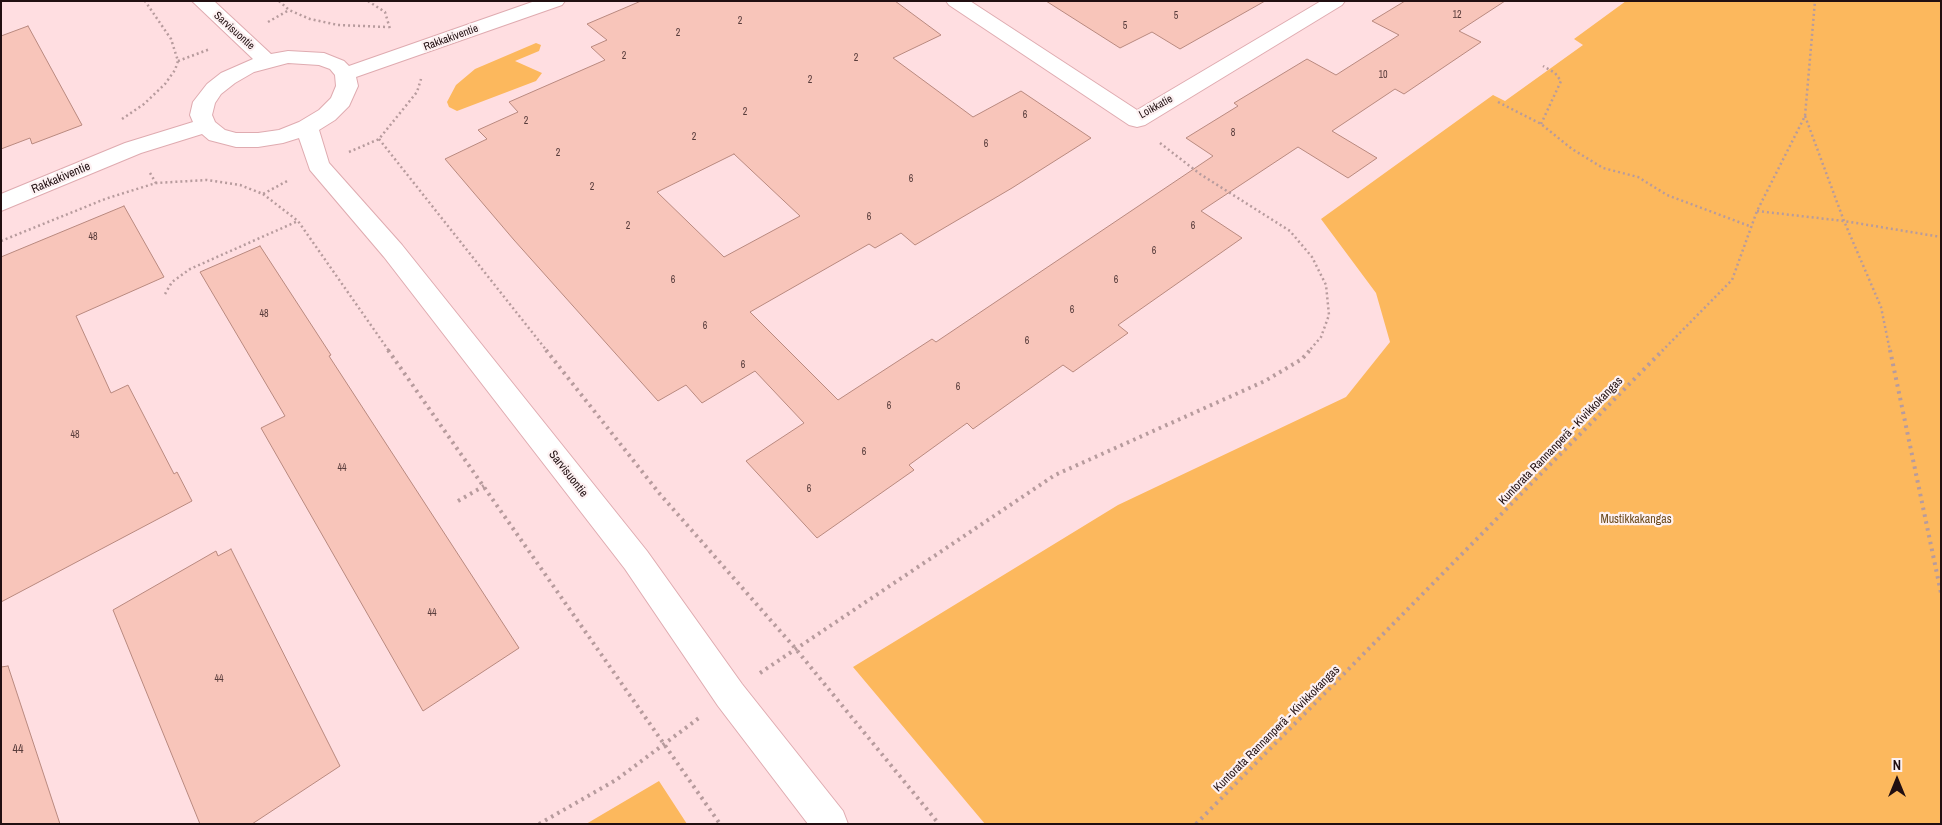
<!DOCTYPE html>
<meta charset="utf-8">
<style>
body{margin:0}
#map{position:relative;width:1942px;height:825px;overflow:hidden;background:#ffdee1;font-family:"Archivo Narrow",sans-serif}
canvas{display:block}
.frame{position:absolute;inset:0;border:2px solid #210f11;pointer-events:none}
.north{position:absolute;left:1872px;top:755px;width:50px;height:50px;-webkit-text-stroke:4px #fdf1f2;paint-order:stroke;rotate:0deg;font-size:14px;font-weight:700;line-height:20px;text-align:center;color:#210f11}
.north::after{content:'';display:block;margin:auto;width:18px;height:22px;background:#210f11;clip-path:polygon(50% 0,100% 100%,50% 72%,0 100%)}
</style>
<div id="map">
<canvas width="1942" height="825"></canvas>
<div class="frame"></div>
<div class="north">N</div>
</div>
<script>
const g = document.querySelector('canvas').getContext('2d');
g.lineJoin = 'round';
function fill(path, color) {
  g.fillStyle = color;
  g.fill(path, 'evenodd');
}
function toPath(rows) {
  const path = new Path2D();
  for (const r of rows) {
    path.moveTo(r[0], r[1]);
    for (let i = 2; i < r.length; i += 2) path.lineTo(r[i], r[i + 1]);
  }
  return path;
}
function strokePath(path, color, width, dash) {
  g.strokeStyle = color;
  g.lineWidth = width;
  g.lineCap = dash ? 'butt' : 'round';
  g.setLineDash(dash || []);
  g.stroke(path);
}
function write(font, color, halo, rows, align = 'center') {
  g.font = font + ' "Archivo Narrow",sans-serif';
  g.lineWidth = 4.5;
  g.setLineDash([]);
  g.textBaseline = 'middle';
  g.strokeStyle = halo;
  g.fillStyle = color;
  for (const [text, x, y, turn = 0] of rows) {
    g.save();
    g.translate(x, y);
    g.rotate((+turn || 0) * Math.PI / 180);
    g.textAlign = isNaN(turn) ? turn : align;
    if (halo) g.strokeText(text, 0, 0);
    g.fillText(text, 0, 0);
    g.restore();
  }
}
fill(toPath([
 [1626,1,1941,1,1941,824,985,824,853,667,1118,505,1346,397,1390,342,1376,293,1321,219,1493,95,1505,101,1583,45,1574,39],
 [536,43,541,45,539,51,515,61,542,73,536,81,457,111,449,107,447,102,456,85,475,69],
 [659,781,687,824,586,824]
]), '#fcb85d');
const building = toPath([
 [641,1,895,1,941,35,893,58,973,117,1021,91,1091,138,1012,188,915,245,901,233,875,248,869,244,750,312,838,400,932,339,936,342,1213,156,1186,138,1238,106,1234,103,1307,59,1336,75,1399,35,1372,21,1405,1,1505,1,1459,31,1481,42,1404,94,1395,89,1332,131,1377,158,1348,178,1298,147,1201,211,1242,238,1118,325,1128,333,1073,372,1063,365,973,429,967,423,909,465,914,470,817,538,746,461,804,423,755,371,702,403,686,385,658,401,514,240,445,159,487,139,478,130,518,112,509,102,605,60,591,47,607,40,587,24,641,1],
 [734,154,800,216,724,257,657,192,734,154],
 [1046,1,1265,1,1180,49,1152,32,1120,48,1046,1],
 [28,26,82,125,32,144,30,138,1,149,1,36,28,26],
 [124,206,164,277,76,316,111,393,128,385,174,474,177,472,192,501,1,602,1,257,124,206],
 [260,246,331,355,329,356,519,648,423,711,261,428,285,416,200,272,260,246],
 [231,549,340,766,252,824,200,824,113,610,216,551,218,556,231,549],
 [8,666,60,824,1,824,1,667,8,666]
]);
fill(building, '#f8c5ba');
strokePath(building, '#b9897f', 1);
const minor = toPath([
 [192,1,214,1,271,54,288,51,324,53,344,61,349,66,535,1,565,1,562,5,356,77,358,86,349,106,335,120,319,130,329,163,402,245,647,551,742,684,843,811,848,824,808,824,718,706,625,569,384,257,310,170,299,138,283,143,258,147,236,147,209,140,202,134,141,153,1,211,1,194,125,143,193,122,190,115,193,102,207,84,221,73,253,59,192,1],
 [288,63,319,65,330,69,335,75,336,86,331,98,319,110,299,122,279,130,258,133,236,133,225,130,215,122,212,115,215,103,221,94,235,83,254,72,288,63],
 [946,1,970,1,1137,110,1321,1,1345,1,1342,5,1145,125,1137,127,1129,125,949,5,946,1]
]);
strokePath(minor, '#dfabb0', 2);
strokePath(toPath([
 [279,1,289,10,310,19,338,25,387,27],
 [368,1,385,12,390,29],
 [268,22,289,10],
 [178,61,210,49],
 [1498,102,1541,124,1572,149,1603,168,1638,177,1667,195,1752,227],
 [1805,116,1844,221,1881,307,1890,351],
 [122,119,144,104,165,84,175,70,178,61,171,39,145,1],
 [1541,124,1561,81,1555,73,1543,66],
 [379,139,547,351],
 [1160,143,1200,174,1290,231,1312,257,1326,285,1329,315,1321,337,1309,351],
 [349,152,379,139,417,92,421,79],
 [150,173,156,183],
 [263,194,298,221,389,351],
 [1757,211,1844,221,1941,237],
 [1,241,105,199,156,183,207,180,240,185,263,194,289,180],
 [165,294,172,282,190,269,298,221],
 [1662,351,1732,280,1757,211,1805,116,1815,1]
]), '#b79b9d', 2.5, [2, 3]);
strokePath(toPath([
 [388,350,720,824],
 [546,350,659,493,795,648,939,824],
 [1890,350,1941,593],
 [458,501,484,486],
 [760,673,1055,475,1265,381,1302,359,1310,350],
 [539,824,616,780,699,718],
 [1196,824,1663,350]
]), '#b79b9d', 4, [2.5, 4.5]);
fill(minor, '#fff');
write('10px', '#573c3b', null, [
 ["12",1457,15],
 ["5",1176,16],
 ["2",740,21],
 ["5",1125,26],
 ["2",678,33],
 ["2",624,56],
 ["2",856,58],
 ["10",1383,75],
 ["2",810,80],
 ["2",745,112],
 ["6",1025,115],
 ["2",526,121],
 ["8",1233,133],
 ["2",694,137],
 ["6",986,144],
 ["2",558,153],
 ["6",911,179],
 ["2",592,187],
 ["6",869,217],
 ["2",628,226],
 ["6",1193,226],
 ["48",93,237],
 ["6",1154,251],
 ["6",673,280],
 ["6",1116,280],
 ["6",1072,310],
 ["48",264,314],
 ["6",705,326],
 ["6",1027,341],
 ["6",743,365],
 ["6",958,387],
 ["6",889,406],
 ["48",75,435],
 ["6",864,452],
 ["44",342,468],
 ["6",809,489],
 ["44",432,613],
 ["44",219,679]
]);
write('11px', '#210f11', '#fdf1f2', [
 ["Sarvisuontie",234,31,42],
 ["Rakkakiventie",451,38,-20],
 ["Loikkatie",1156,107,-29]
]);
write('12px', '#210f11', '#fdf1f2', [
 ["Rakkakiventie",61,178,-23],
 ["Kuntorata Rannanperä - Kivikkokangas",1561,441,-46],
 ["Sarvisuontie",568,474,52],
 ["Kuntorata Rannanperä - Kivikkokangas",1277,729,-45]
]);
write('12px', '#6d4c1f', '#fdf1f2', [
 ["Mustikkakangas",1636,520]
]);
write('12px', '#573c3b', null, [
 ["44",18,750]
]);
</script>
